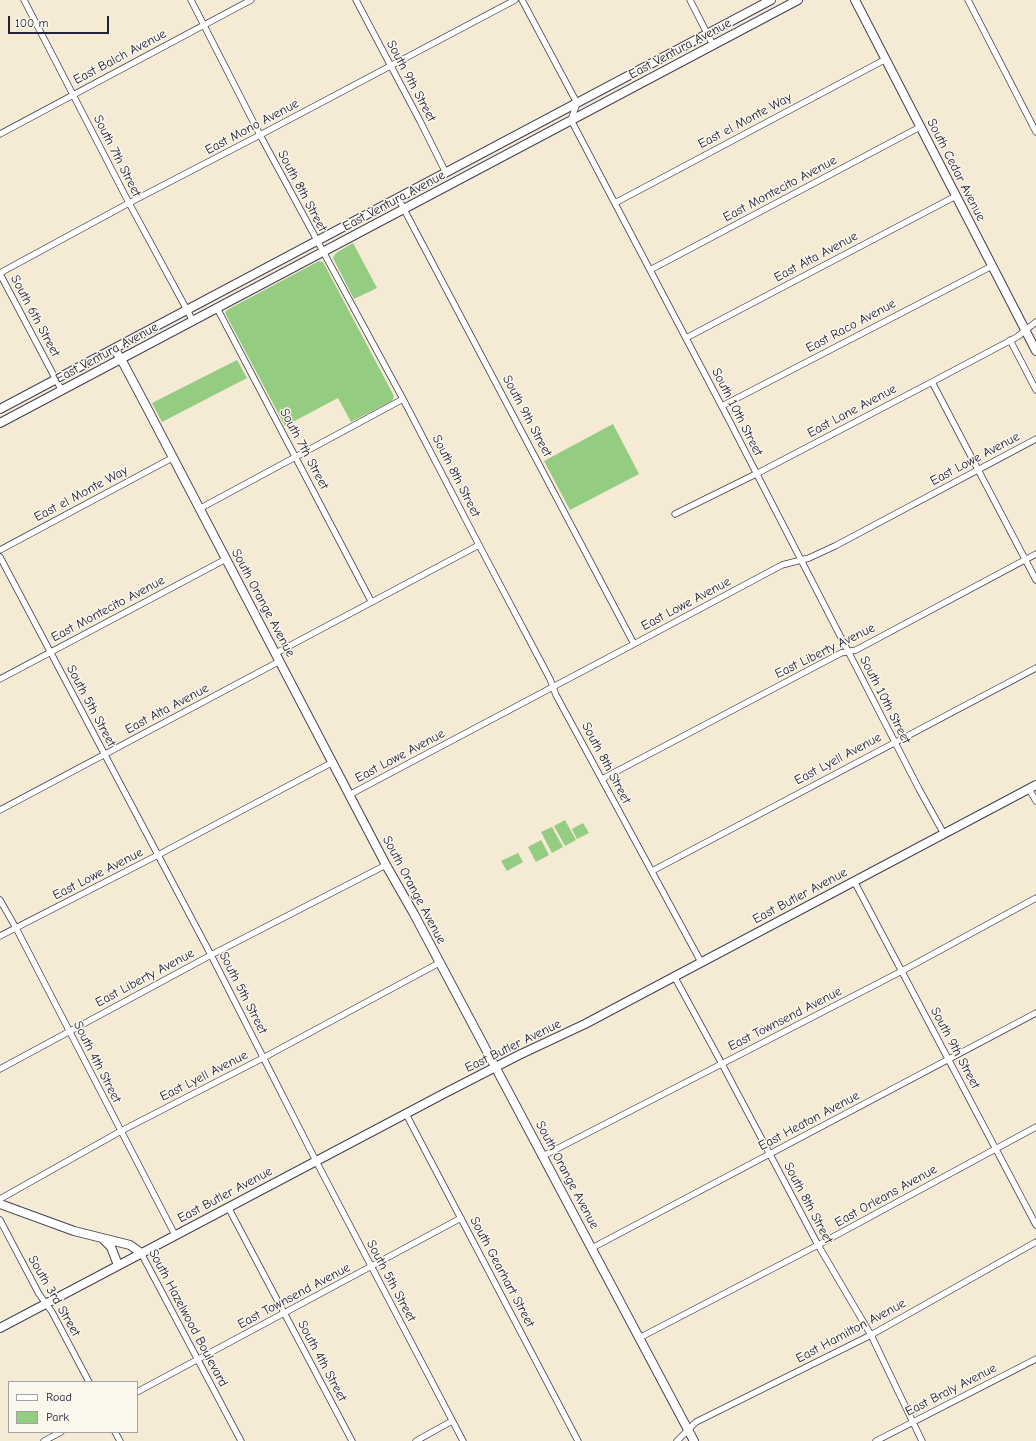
<!DOCTYPE html>
<style>
body{margin:0}
#map{position:relative;width:1036px;height:1441px;overflow:hidden;background:#f5ead4;font-family:"Comic Neue",sans-serif}
canvas{display:block}
.legend{position:absolute;left:8px;top:1381px;width:130px;height:52px;box-sizing:border-box;background:#fbf7ec;border:1px solid #a4a2a5;margin:0;padding:5px 7px;list-style:none;font-size:12px;color:#22223b}
.legend li{display:flex;align-items:center;gap:8px;height:20px}
.legend b{width:20px;border:1px solid #a4a2a5}
.scale{position:absolute;left:8px;top:16px;width:101px;height:18px;box-sizing:border-box;border:2px solid #22223b;border-top:0;padding-left:5px;font-size:12px;line-height:14px;white-space:nowrap;color:#22223b;-webkit-text-stroke:3px #fbf7ec;paint-order:stroke}
</style>
<div id="map">
<canvas width="1036" height="1441"></canvas>
<ul class="legend">
<li><b style="height:5px;background:#fff"></b>Road</li>
<li><b style="height:11px;background:#94cd81"></b>Park</li>
</ul>
<div class="scale">100 m</div>
</div>
<script>
const g = document.querySelector('canvas').getContext('2d');
g.lineJoin = 'round';
function fill(path, color) {
  g.fillStyle = color;
  g.fill(path, 'evenodd');
}
function toPath(rows) {
  const path = new Path2D();
  for (const r of rows) {
    path.moveTo(r[0], r[1]);
    for (let i = 2; i < r.length; i += 2) path.lineTo(r[i], r[i + 1]);
  }
  return path;
}
function strokePath(path, color, width, dash) {
  g.strokeStyle = color;
  g.lineWidth = width;
  g.lineCap = dash ? 'butt' : 'round';
  g.setLineDash(dash || []);
  g.stroke(path);
}
function write(font, color, halo, rows, align = 'center') {
  g.font = font + ' "Comic Neue",sans-serif';
  g.lineWidth = 3;
  g.setLineDash([]);
  g.textBaseline = 'middle';
  g.strokeStyle = halo;
  g.fillStyle = color;
  for (const [text, x, y, turn = 0] of rows) {
    g.save();
    g.translate(x, y);
    g.rotate((+turn || 0) * Math.PI / 180);
    g.textAlign = isNaN(turn) ? turn : align;
    if (halo) g.strokeText(text, 0, 0);
    g.fillText(text, 0, 0);
    g.restore();
  }
}
fill(toPath([
 [353,243,377,288,354,299,333,258,336,253],
 [319,261,323,262,394,396,392,401,351,422,338,398,285,426,225,313,227,310],
 [237,360,247,378,162,422,152,403],
 [613,424,639,474,570,510,544,461],
 [565,820,576,840,565,846,554,826],
 [583,823,589,833,577,839,572,829],
 [552,827,563,847,552,853,541,832],
 [541,840,549,855,536,862,528,847],
 [518,853,523,862,507,871,501,861]
]), '#94cd81');
const street = toPath([
 [24,0,129,203,193,321],
 [191,0,260,135,403,399,479,545,550,679,556,695,701,962],
 [356,0,420,121,446,173],
 [522,0,577,103,571,120,729,420,919,789,944,834],
 [690,0,713,45],
 [968,0,1036,132],
 [0,134,251,0],
 [398,198,634,644],
 [615,203,886,59],
 [650,270,920,127],
 [0,273,129,203,260,135,515,0],
 [0,274,62,391],
 [217,308,371,601],
 [686,338,956,196],
 [1010,340,1036,390],
 [932,382,1036,580],
 [722,406,992,266],
 [199,509,403,399],
 [675,514,756,474,932,382,1017,337,1036,322],
 [0,550,172,458],
 [0,557,211,955,316,1161,463,1441],
 [276,653,479,545],
 [0,679,226,559],
 [602,779,841,653,856,650,1036,554],
 [1029,789,1036,801],
 [349,795,634,644,782,565,809,558,835,546,1036,439],
 [0,810,280,661],
 [652,871,1036,668],
 [854,881,1036,1225],
 [0,900,16,928,175,1235],
 [0,936,158,855,333,762],
 [674,976,722,1064,818,1245,871,1335,922,1441],
 [0,1069,211,955,386,865],
 [406,1114,578,1441],
 [543,1156,902,971,1036,898],
 [0,1199,121,1131,263,1058,439,963],
 [228,1207,352,1441],
 [0,1220,39,1294,52,1312,89,1382],
 [592,1248,1036,1013],
 [141,1253,241,1441],
 [639,1338,818,1245,1036,1127],
 [137,1392,461,1218],
 [115,1432,120,1441],
 [44,1441,61,1432],
 [416,1441,452,1421],
 [677,1441,696,1422,871,1335,1036,1242],
 [876,1441,1036,1359]
]);
const secondary = toPath([
 [855,0,1036,351],
 [114,349,121,359,146,406,386,865,414,914,694,1441],
 [0,409,771,0],
 [0,423,798,0],
 [0,1204,74,1231,130,1245,141,1253],
 [103,1239,111,1247,118,1265],
 [0,1328,447,1092,519,1055,585,1024,1036,785]
]);
strokePath(street, '#424052', 7);
strokePath(secondary, '#424052', 10);
strokePath(street, '#fff', 5.5);
strokePath(secondary, '#fff', 8);
write('13px', '#22223b', '#fbf7ec', [
 ["East Ventura Avenue",680,49,-28],
 ["East Balch Avenue",120,57,-28],
 ["South 9th Street",411,81,62],
 ["East el Monte Way",745,121,-28],
 ["East Mono Avenue",252,127,-28],
 ["South 7th Street",117,156,63],
 ["South Cedar Avenue",956,170,63],
 ["East Montecito Avenue",780,189,-28],
 ["South 8th Street",302,191,62],
 ["East Ventura Avenue",394,201,-28],
 ["East Alta Avenue",816,257,-28],
 ["South 6th Street",35,316,62],
 ["East Raco Avenue",851,326,-28],
 ["East Ventura Avenue",107,353,-28],
 ["East Lane Avenue",852,411,-28],
 ["South 10th Street",737,412,63],
 ["South 9th Street",527,416,62],
 ["South 7th Street",304,449,62],
 ["East Lowe Avenue",975,459,-28],
 ["South 8th Street",456,476,63],
 ["East el Monte Way",81,494,-28],
 ["South Orange Avenue",263,603,62],
 ["East Lowe Avenue",686,604,-28],
 ["East Montecito Avenue",108,609,-28],
 ["East Liberty Avenue",825,651,-26],
 ["South 10th Street",885,700,63],
 ["South 5th Street",91,706,62],
 ["East Alta Avenue",167,709,-28],
 ["East Lowe Avenue",400,756,-28],
 ["East Lyell Avenue",838,759,-28],
 ["South 8th Street",606,763,62],
 ["East Lowe Avenue",98,874,-27],
 ["South Orange Avenue",414,890,62],
 ["East Butler Avenue",800,896,-28],
 ["East Liberty Avenue",145,978,-28],
 ["South 5th Street",243,993,63],
 ["East Townsend Avenue",785,1019,-27],
 ["East Butler Avenue",513,1046,-26],
 ["South 9th Street",955,1048,62],
 ["South 4th Street",97,1062,63],
 ["East Lyell Avenue",204,1076,-27],
 ["East Heaton Avenue",809,1121,-28],
 ["South Orange Avenue",567,1175,62],
 ["East Butler Avenue",225,1195,-28],
 ["East Orleans Avenue",886,1196,-29],
 ["South 8th Street",808,1203,62],
 ["South Gearhart Street",502,1272,62],
 ["South 5th Street",391,1281,62],
 ["South 3rd Street",54,1296,60],
 ["East Townsend Avenue",294,1296,-28],
 ["South Hazelwood Boulevard",188,1318,62],
 ["East Hamilton Avenue",851,1331,-28],
 ["South 4th Street",322,1361,62],
 ["East Braly Avenue",951,1390,-27]
]);
</script>
